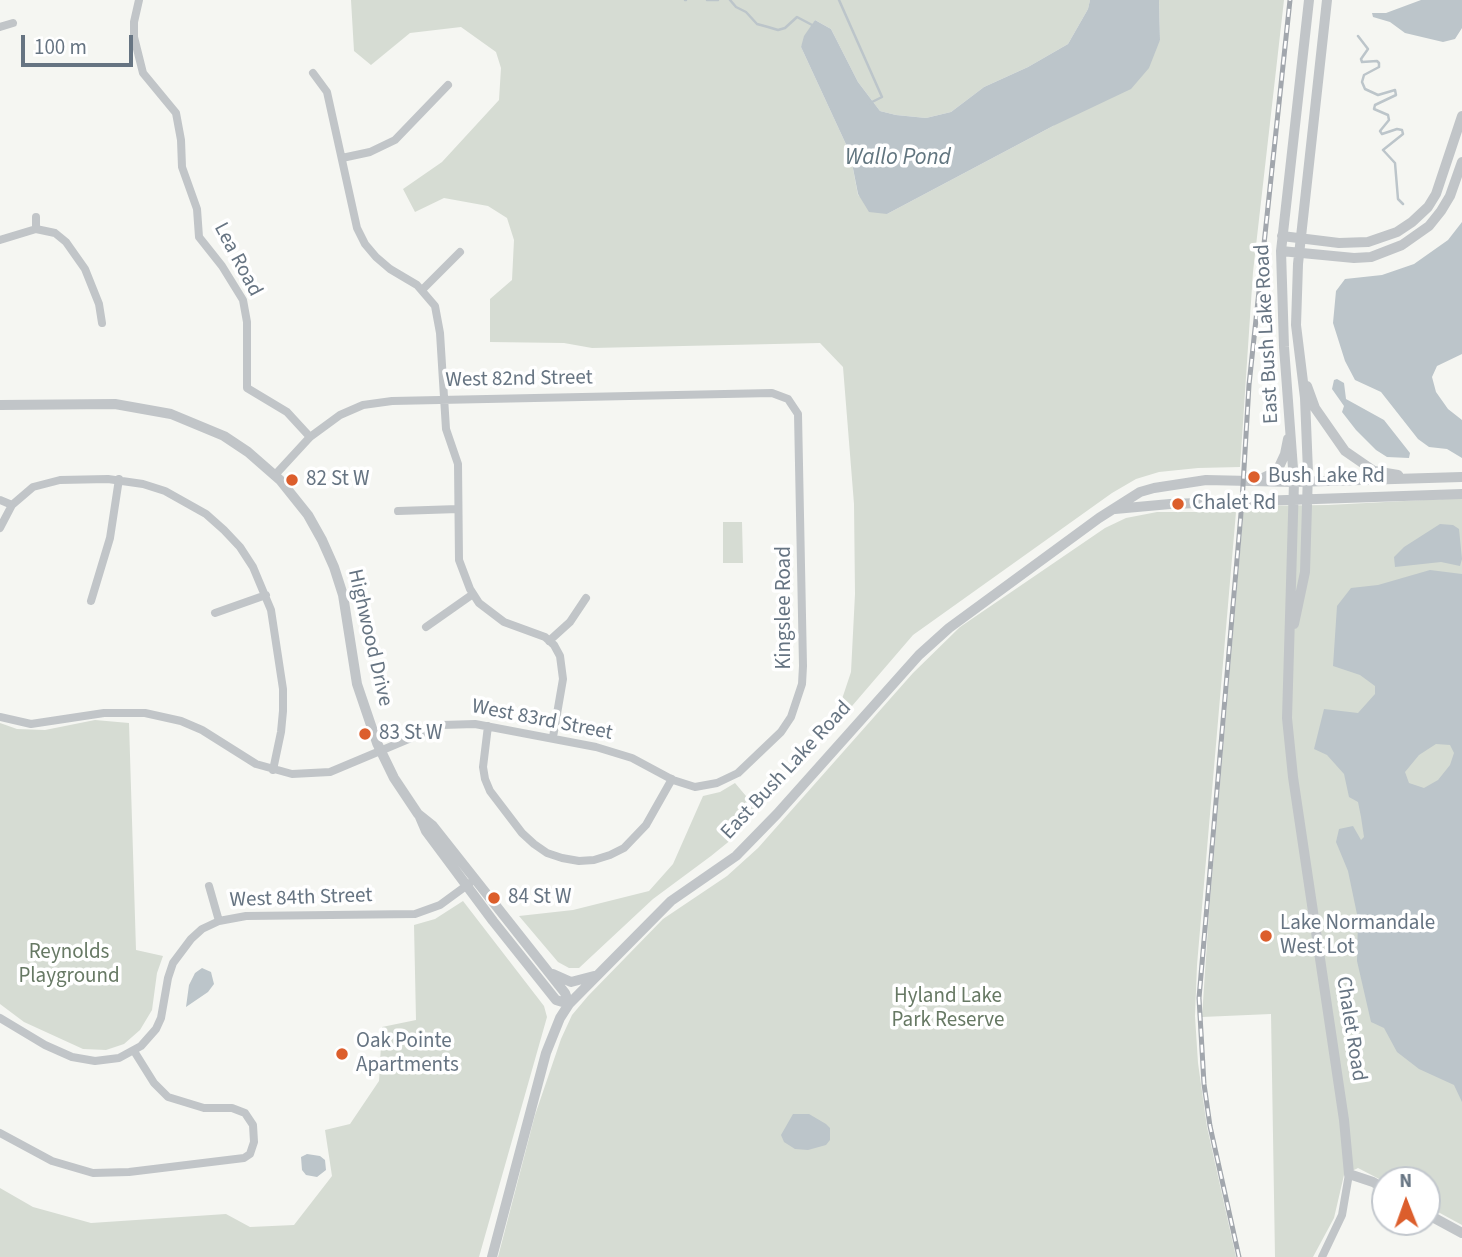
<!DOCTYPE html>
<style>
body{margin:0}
#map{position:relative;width:1462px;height:1257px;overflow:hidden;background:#f5f6f2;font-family:"Source Sans 3",sans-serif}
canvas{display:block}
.north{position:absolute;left:1371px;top:1166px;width:70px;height:70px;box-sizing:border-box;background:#fff;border:2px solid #c2c7cd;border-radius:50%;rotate:359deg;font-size:19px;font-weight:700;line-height:28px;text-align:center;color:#667482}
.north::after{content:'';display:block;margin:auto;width:24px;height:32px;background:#dc5e2c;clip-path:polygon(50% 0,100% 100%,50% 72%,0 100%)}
.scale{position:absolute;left:21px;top:35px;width:112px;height:32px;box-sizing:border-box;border:4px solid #667482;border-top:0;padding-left:9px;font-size:21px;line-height:24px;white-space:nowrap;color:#667482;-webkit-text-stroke:5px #fff;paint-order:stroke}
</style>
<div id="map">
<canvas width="1462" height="1257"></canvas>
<div class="north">N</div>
<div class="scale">100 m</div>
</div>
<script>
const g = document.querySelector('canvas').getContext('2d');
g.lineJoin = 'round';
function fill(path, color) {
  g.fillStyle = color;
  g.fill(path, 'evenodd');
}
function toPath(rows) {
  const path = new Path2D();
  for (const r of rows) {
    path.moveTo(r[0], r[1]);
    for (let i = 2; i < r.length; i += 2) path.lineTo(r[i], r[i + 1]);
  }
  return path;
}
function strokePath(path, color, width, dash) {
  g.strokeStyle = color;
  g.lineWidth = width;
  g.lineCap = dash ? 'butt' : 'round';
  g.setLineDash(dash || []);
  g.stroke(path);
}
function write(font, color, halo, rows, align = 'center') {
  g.font = font + ' "Source Sans 3",sans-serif';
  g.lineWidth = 7;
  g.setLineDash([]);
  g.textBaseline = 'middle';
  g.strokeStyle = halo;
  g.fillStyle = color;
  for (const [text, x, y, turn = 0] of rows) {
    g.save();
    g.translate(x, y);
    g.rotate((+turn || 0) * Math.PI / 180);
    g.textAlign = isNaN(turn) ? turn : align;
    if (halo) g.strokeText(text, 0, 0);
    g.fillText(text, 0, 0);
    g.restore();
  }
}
fill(toPath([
 [351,0,1090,0,1088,9,1068,44,1028,67,984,87,951,112,926,118,896,115,880,111,858,82,831,29,815,20,801,47,850,153,858,195,887,214,1053,126,1160,40,1159,0,1284,0,1253,272,1240,467,1198,468,1159,472,1136,479,1112,493,913,635,846,713,841,702,851,672,855,594,854,504,843,367,820,343,592,348,564,343,490,342,490,299,512,280,514,240,507,218,488,206,444,198,415,212,403,189,442,162,499,100,501,68,496,52,461,27,410,33,371,65,354,51],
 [1462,498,1462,1225,1427,1206,1427,1180,1385,1180,1385,1182,1358,1168,1344,1175,1334,1218,1313,1257,1275,1257,1271,1014,1202,1017,1209,912,1244,506,1328,505],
 [1157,512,1236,512,1197,965,1195,1016,1198,1063,1207,1127,1236,1257,498,1257,535,1115,561,1039,572,1015,588,996,663,919,727,876,758,848,913,673,960,627,1105,528,1126,518],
 [723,522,742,522,743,563,723,563],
 [95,720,129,723,136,950,163,956,157,973,152,1010,140,1030,124,1044,106,1050,83,1049,24,1022,0,1004,0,723,17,729,45,730],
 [735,783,757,809,732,839,711,856,653,899,579,968,569,968,558,962,519,916,573,910,649,891,673,864,703,796,720,792],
 [463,901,544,1006,547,1017,479,1257,0,1257,0,1188,33,1207,91,1223,226,1214,250,1227,294,1225,332,1176,325,1130,350,1124,379,1081,382,1027,416,1020,414,925,435,919]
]), '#d6dcd3');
fill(toPath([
 [1090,0,1159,0,1160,40,1149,68,1131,89,1053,126,887,214,869,212,858,194,850,153,801,47,804,36,815,20,831,29,858,82,880,111,896,115,926,118,951,112,984,87,1028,67,1068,44,1088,9],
 [1421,0,1462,0,1462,28,1455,39,1443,42,1405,33,1390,22,1373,17,1372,13,1386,13],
 [1462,222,1462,354,1437,366,1432,377,1436,392,1448,409,1462,420,1462,458,1447,449,1429,447,1418,439,1381,392,1355,380,1345,361,1333,323,1336,291,1345,279,1382,275,1414,264,1448,240],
 [1337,379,1344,383,1346,399,1384,420,1410,453,1409,458,1387,457,1376,450,1356,430,1342,412,1344,406,1332,389,1334,380],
 [1440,524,1453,525,1459,529,1462,559,1460,566,1441,562,1395,567,1394,557,1404,547],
 [1430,570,1462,574,1462,1102,1454,1085,1419,1069,1397,1052,1384,1028,1371,1022,1357,961,1358,919,1348,871,1336,842,1339,829,1353,826,1361,840,1364,837,1361,817,1358,802,1349,797,1344,774,1327,755,1314,749,1324,709,1358,713,1375,694,1375,686,1360,675,1333,666,1337,606,1351,588,1378,585],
 [1436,744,1450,745,1454,753,1450,765,1438,780,1424,788,1409,783,1405,772,1419,755],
 [202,968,211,972,214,984,208,992,186,1007,189,985,195,973],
 [793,1114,809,1114,826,1124,830,1128,830,1140,826,1145,808,1150,795,1149,784,1142,781,1135],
 [307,1154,320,1156,325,1160,326,1170,317,1177,306,1175,302,1170,301,1157]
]), '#bcc5ca');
strokePath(toPath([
 [685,0,686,0],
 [707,0,718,0],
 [730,0,736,7,746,12,757,24,768,27,778,30,785,28,797,17,814,26],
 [839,0,882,97,870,103],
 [1358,36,1368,49,1361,59,1362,62,1377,61,1379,63,1379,67,1364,75,1362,82,1365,89,1378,95,1395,90,1396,95,1375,105,1374,109,1388,115,1389,120,1380,131,1382,134,1397,129,1402,130,1403,134,1383,150,1395,163,1398,199,1403,204]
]), '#bcc5ca', 2.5);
strokePath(toPath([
 [139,0,134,22,134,37,143,73,176,113,181,140,182,167,197,209,199,237,222,266,243,300,247,322,247,388,287,412,310,437],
 [0,27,13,23],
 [313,73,327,92,357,228,365,244,376,257,390,269,417,285,435,306,440,333,446,429,458,464,459,560,470,589,479,603,504,622,545,637,554,645,560,656,563,679,553,737],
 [342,158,370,152,395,140,448,85],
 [36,217,36,229],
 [0,240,36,229,55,233,66,242,85,269,99,304,102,323],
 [422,290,460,252],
 [0,500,12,505],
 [398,511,458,509],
 [0,528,12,505,33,487,60,480,108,479,143,484,165,491,206,514,224,530,240,547,253,567,271,610,283,689,283,711,281,732,273,770],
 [91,601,110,538,119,479],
 [215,613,266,595],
 [426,627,473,594],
 [549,641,570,622,586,598],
 [0,717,31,724,104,713,145,713,181,721,202,730,256,764,292,774,330,772,442,725,475,724,596,747,632,758,673,780,695,787,717,783,738,773,781,732,791,717,802,684,803,666,798,414,788,399,772,393,392,401,363,405,340,415,310,437,275,475],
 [488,726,483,767,485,779,490,791,522,833,534,844,547,853,562,858,579,861,594,860,610,855,624,848,646,825,672,779],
 [209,886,219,921],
 [0,1018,45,1045,72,1057,95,1061,119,1058,141,1046,156,1029,161,1018,168,978,173,963,191,939,202,929,219,921,246,916,415,914,440,905,470,883],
 [0,1133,52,1161,93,1173,129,1172,244,1158,250,1154,254,1142,253,1125,245,1113,232,1108,204,1108,168,1097,154,1083,134,1051],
 [1322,1257,1342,1215,1349,1174]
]), '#c1c5c8', 8);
strokePath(toPath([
 [1309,0,1281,251,1284,347,1294,482,1287,718,1293,777,1344,1120,1349,1174,1373,1182,1385,1189],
 [1282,236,1339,243,1368,242,1397,232,1412,222,1428,207,1436,194,1462,116],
 [1281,251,1354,258,1371,257,1402,245,1429,226,1441,211,1450,196,1462,162],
 [1307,386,1315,408,1345,451,1374,471,1398,475],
 [0,405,115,404,171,414,224,436,248,452,280,480,308,515,322,540,334,567,343,595,357,684,377,743,394,778,418,814,433,826,565,993,569,1004],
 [1261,479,1271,474,1279,467,1285,454,1288,439],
 [1115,509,1170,504,1462,494],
 [1294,624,1305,572,1308,472,1305,398,1296,325,1298,264,1327,0],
 [420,817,426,831,493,921,556,1000,569,1004],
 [553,974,571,982,594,976],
 [1427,1214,1462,1233],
 [492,1257,546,1053,560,1018,569,1004,671,901,736,856,777,814,919,655,949,628,1099,518,1140,492,1154,488,1206,480,1294,482,1462,477]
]), '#c1c5c8', 10);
const rail = toPath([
 [1239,1257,1210,1126,1204,1084,1199,998,1242,502,1249,385,1290,0]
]);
strokePath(rail, '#a2a7ad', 5);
strokePath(rail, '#fff', 2.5, [8]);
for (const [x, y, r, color] of [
 [1254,477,7,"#dc5e2c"],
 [292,480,7,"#dc5e2c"],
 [1178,504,7,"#dc5e2c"],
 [365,734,7,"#dc5e2c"],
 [494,898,7,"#dc5e2c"],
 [1266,936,7,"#dc5e2c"],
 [342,1054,7,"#dc5e2c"]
]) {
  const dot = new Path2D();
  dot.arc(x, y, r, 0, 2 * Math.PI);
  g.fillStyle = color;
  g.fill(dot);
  strokePath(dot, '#fff', 2.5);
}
write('21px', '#667482', '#fff', [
 ["Lea Road",237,260,62],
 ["East Bush Lake Road",1268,334,-93],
 ["West 82nd Street",519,380,-1],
 ["Kingslee Road",785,608,-90],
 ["Highwood Drive",369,638,77],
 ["West 83rd Street",542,721,11],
 ["East Bush Lake Road",787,771,-47],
 ["West 84th Street",301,899,-2],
 ["Chalet Road",1350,1029,81]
]);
write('21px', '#667482', '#fff', [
 ["Bush Lake Rd",1268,477],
 ["82 St W",306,480],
 ["Chalet Rd",1192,504],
 ["83 St W",379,734],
 ["84 St W",508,898],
 ["Lake Normandale",1280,924],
 ["West Lot",1280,948],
 ["Oak Pointe",356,1042],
 ["Apartments",356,1066]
], 'left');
write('21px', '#677964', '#fff', [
 ["Reynolds",69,953],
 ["Playground",69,977],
 ["Hyland Lake",948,997],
 ["Park Reserve",948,1021]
]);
write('italic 23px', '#61757f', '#fff', [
 ["Wallo Pond",898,159]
]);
</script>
